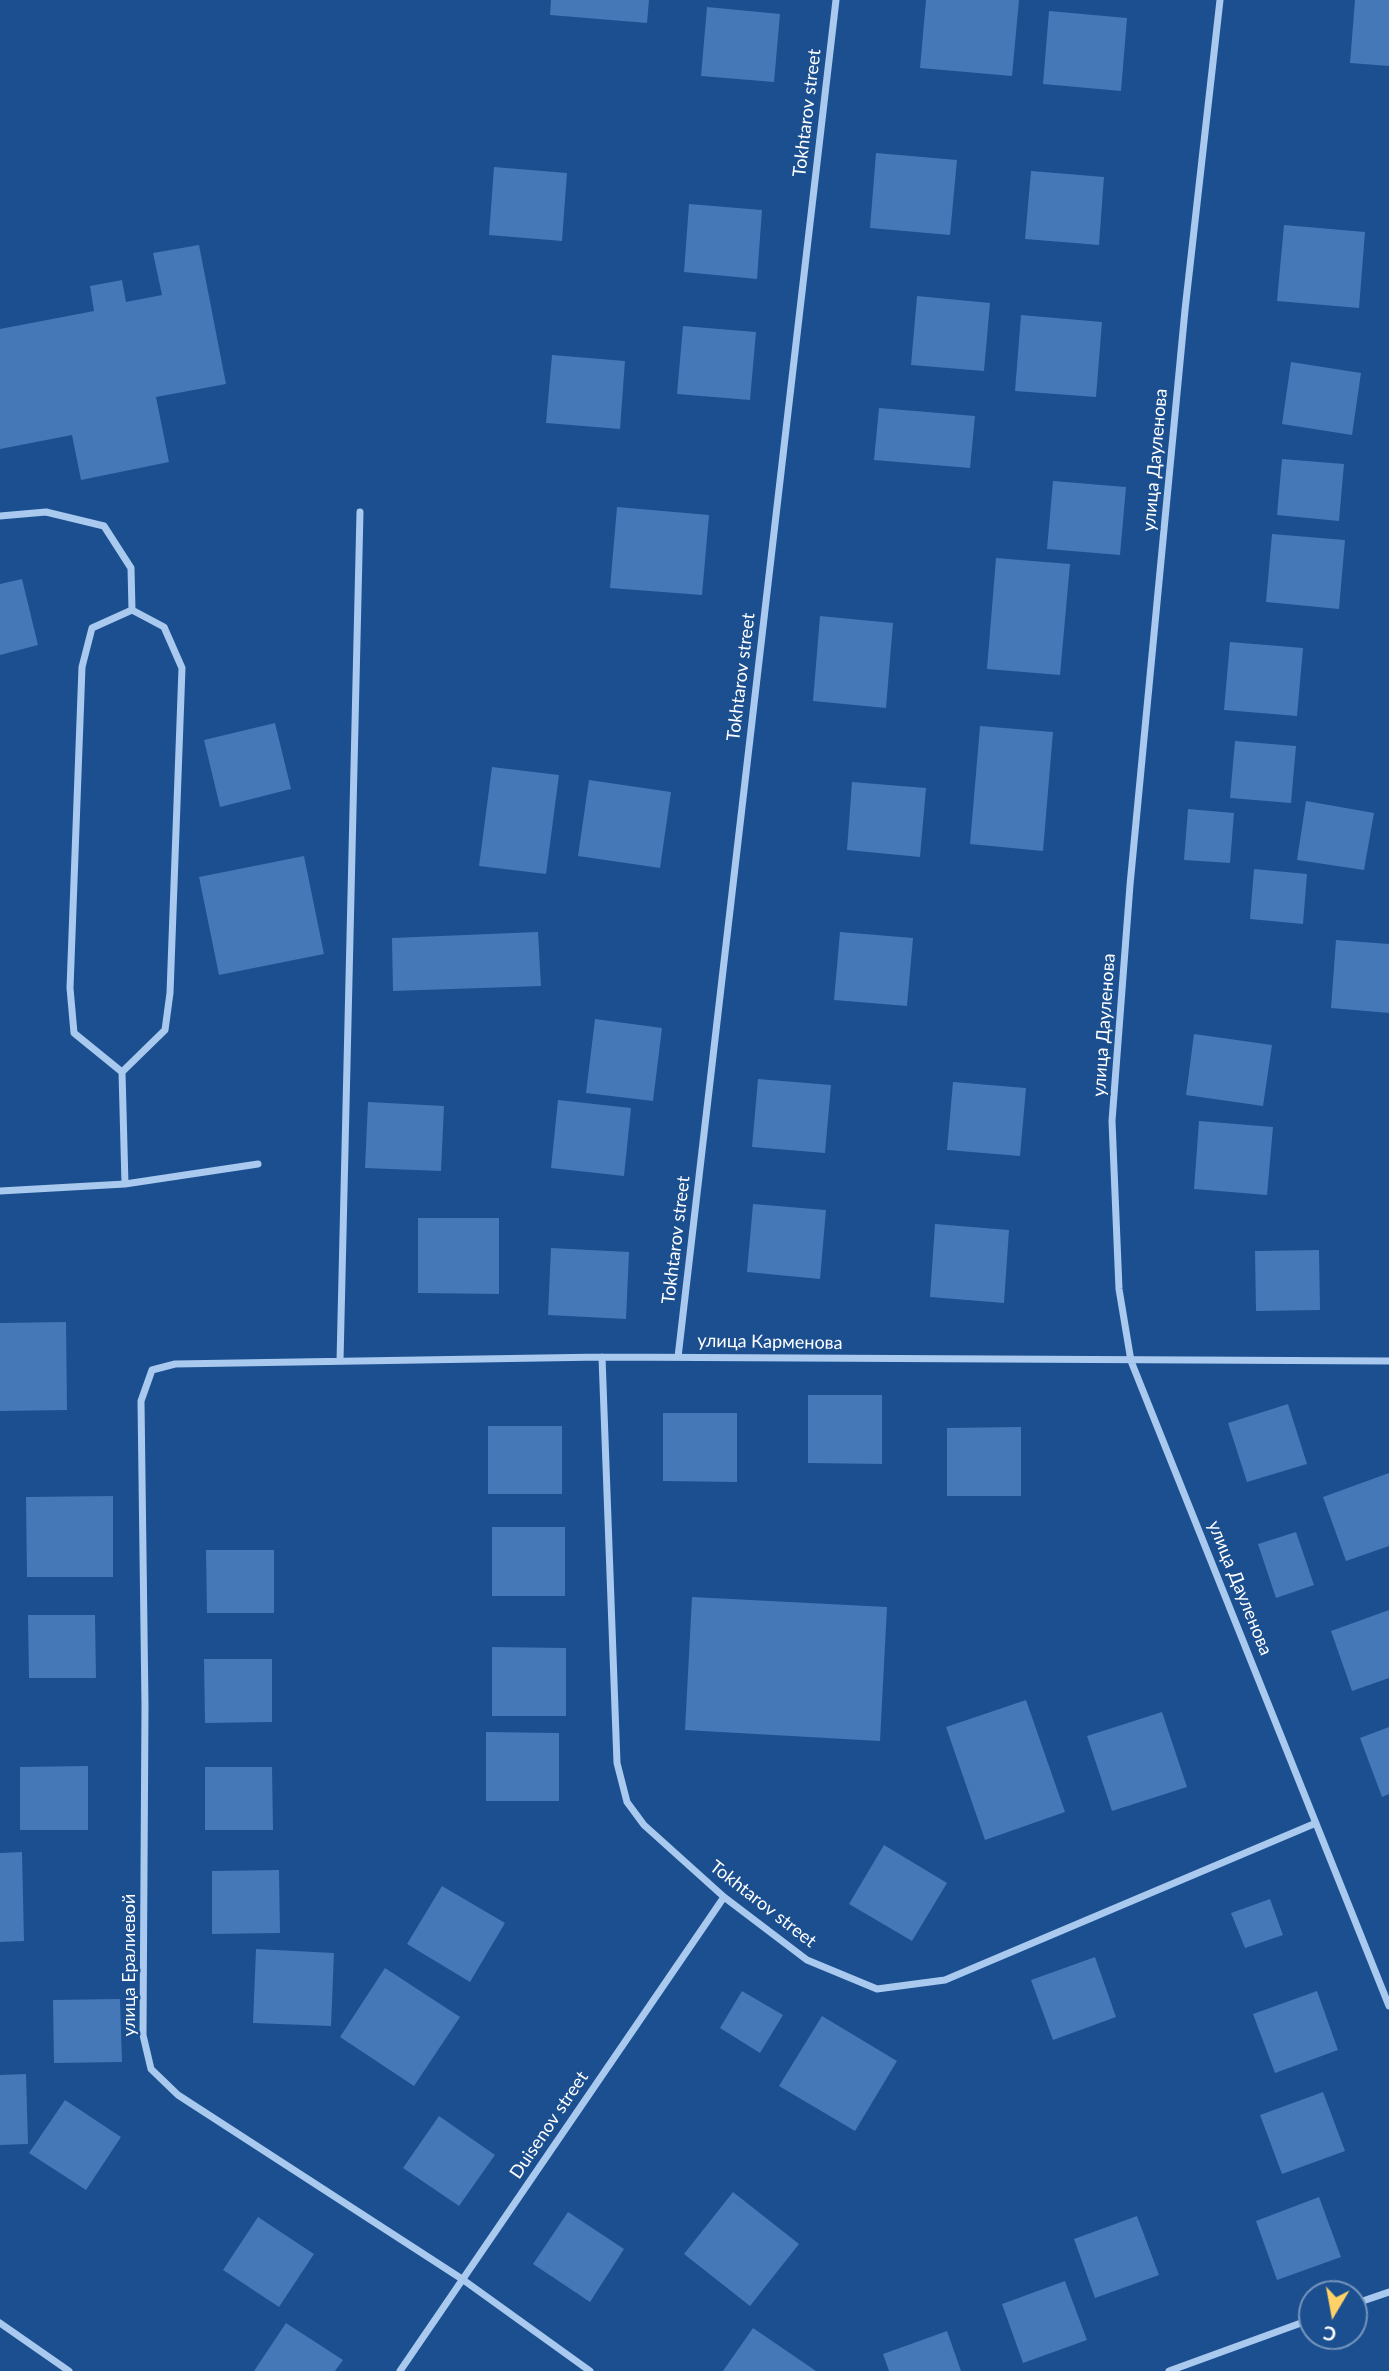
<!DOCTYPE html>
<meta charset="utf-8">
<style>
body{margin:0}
#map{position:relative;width:1389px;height:2371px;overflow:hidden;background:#1b4f8f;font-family:Lato,sans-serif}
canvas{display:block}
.north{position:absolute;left:1298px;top:2280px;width:70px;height:70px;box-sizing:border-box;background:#1b4f8f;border:2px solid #7695bc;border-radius:50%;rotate:190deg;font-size:19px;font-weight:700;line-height:28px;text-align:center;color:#fff}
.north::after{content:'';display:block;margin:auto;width:24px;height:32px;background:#ffd166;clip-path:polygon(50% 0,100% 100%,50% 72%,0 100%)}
</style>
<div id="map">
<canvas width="1389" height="2371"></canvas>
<div class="north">С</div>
</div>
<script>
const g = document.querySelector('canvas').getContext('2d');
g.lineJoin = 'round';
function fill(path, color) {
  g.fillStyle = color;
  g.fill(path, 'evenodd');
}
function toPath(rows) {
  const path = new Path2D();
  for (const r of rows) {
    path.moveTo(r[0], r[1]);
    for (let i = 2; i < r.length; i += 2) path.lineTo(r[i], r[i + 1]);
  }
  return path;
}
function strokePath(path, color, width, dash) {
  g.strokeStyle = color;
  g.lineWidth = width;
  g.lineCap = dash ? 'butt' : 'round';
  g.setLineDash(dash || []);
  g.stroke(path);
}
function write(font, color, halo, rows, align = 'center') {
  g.font = font + ' Lato,sans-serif';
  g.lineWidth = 5;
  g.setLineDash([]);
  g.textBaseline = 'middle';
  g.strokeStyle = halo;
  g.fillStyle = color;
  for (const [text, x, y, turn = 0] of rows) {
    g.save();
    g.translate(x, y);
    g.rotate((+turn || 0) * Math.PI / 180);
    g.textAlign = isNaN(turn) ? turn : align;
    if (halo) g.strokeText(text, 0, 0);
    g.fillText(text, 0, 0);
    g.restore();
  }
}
fill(toPath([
 [551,0,649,0,647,23,550,15],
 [926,0,1019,0,1012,76,920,68],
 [1355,0,1389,0,1389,66,1350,63],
 [707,7,780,14,774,82,701,76],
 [1049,11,1127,18,1121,91,1043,84],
 [876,153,957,160,950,235,870,228],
 [494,167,567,173,562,241,489,235],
 [1031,171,1104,177,1099,245,1025,239],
 [689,204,762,210,757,279,684,272],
 [1284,225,1365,232,1359,308,1277,301],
 [199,245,226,384,156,397,169,462,81,480,72,435,0,449,0,329,94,311,90,286,122,280,126,302,162,295,153,253],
 [917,296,990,303,984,371,911,365],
 [1021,315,1102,322,1096,397,1015,391],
 [683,326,756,332,750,400,677,394],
 [552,355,625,361,620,429,546,423],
 [1291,362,1361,373,1352,435,1282,424],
 [879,408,975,416,970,468,874,460],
 [1282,459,1344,464,1339,521,1277,515],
 [1053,481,1126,487,1120,555,1047,549],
 [617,507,709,515,702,595,610,588],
 [1272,534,1345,540,1339,609,1266,602],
 [996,558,1070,564,1060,675,987,669],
 [22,579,38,645,0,655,0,584],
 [820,616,893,623,886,708,813,701],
 [1230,642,1303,648,1297,716,1224,710],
 [275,723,291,789,220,807,204,740],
 [980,726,1053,732,1043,851,970,844],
 [1235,741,1296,746,1291,803,1230,798],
 [492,767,559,775,546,874,479,866],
 [589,780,671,792,660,868,578,856],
 [852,782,926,788,920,857,847,850],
 [1306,801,1374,813,1364,870,1297,860],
 [1188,809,1234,813,1230,863,1184,860],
 [304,856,324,954,219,975,199,877],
 [1254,869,1307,874,1303,924,1250,919],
 [538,932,541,986,393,991,392,938],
 [840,932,913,938,907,1006,834,1000],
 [1336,940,1389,944,1389,1013,1331,1008],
 [595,1019,662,1028,653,1101,586,1093],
 [1194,1034,1272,1045,1263,1106,1186,1095],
 [758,1079,831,1085,825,1153,752,1147],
 [953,1082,1026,1088,1020,1156,947,1150],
 [558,1100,631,1108,624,1176,551,1168],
 [368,1102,444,1106,441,1171,365,1168],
 [1199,1121,1273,1127,1267,1195,1194,1189],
 [753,1204,826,1210,820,1279,747,1272],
 [418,1218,499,1218,499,1294,418,1293],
 [935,1224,1009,1230,1004,1303,930,1297],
 [551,1248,629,1252,626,1319,548,1315],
 [1319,1250,1320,1310,1256,1311,1255,1251],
 [66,1322,67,1410,0,1411,0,1323],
 [808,1395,882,1395,882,1464,808,1463],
 [1288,1404,1307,1464,1247,1482,1228,1423],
 [663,1413,737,1413,737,1482,663,1481],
 [488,1426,562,1426,562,1494,488,1494],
 [1021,1427,1021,1496,947,1496,947,1428],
 [1389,1473,1389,1546,1346,1561,1323,1497],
 [113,1496,113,1577,27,1577,26,1497],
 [492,1527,565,1527,565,1596,492,1596],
 [1296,1532,1314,1585,1276,1598,1258,1544],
 [206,1550,274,1550,274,1613,207,1613],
 [692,1597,887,1607,880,1741,685,1730],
 [1389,1610,1389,1678,1352,1691,1331,1631],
 [28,1615,95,1615,96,1678,29,1678],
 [492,1647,566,1648,566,1716,492,1716],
 [204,1659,272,1659,272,1722,205,1723],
 [1026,1700,1065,1812,985,1840,946,1727],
 [1162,1712,1187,1787,1112,1811,1087,1736],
 [1389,1727,1389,1794,1382,1797,1360,1738],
 [486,1732,559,1733,559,1801,486,1801],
 [88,1766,88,1830,20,1830,20,1767],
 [205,1767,272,1767,273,1830,205,1830],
 [884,1845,947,1883,912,1941,849,1904],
 [22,1852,24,1941,0,1942,0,1853],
 [279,1870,280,1933,212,1934,212,1871],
 [442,1886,505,1923,470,1982,407,1944],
 [1270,1899,1283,1935,1245,1948,1231,1913],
 [256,1949,334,1953,331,2026,253,2023],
 [1095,1957,1116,2017,1053,2040,1031,1980],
 [385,1968,460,2017,414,2086,340,2037],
 [742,1991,783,2015,760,2053,720,2028],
 [1317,1991,1338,2050,1275,2073,1253,2014],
 [120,1999,122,2062,54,2063,53,2000],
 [822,2016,897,2061,855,2131,779,2086],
 [26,2074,28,2144,0,2145,0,2075],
 [1323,2092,1345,2151,1282,2174,1260,2115],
 [65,2100,121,2137,86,2190,29,2153],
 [439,2116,495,2155,459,2206,403,2168],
 [733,2192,799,2244,750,2306,684,2254],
 [1319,2197,1341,2257,1277,2280,1256,2221],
 [568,2212,624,2249,590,2302,533,2264],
 [1137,2216,1159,2275,1095,2298,1074,2239],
 [258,2217,314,2254,279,2307,223,2270],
 [1065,2281,1087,2340,1023,2363,1002,2304],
 [286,2323,343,2360,335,2371,254,2371],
 [753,2328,816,2371,723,2371],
 [947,2331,961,2371,889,2371,883,2354]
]), '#4478b7');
strokePath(toPath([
 [1220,0,1185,310,1130,885,1112,1121,1119,1289,1131,1361,1389,2006],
 [0,516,46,512,104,526,131,568,132,610],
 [122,1072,74,1033,70,988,82,667,92,628,132,610,164,627,182,668,170,993,165,1030,122,1072,125,1184],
 [0,1191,125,1184,258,1164],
 [602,1357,617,1763,627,1802,644,1825,724,1897,807,1960,877,1989,945,1980,1316,1823],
 [678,1357,836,0],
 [340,1361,360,512],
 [1354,2304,1389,2292],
 [0,2323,69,2371],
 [400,2371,724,1897],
 [590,2371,462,2279,178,2095,151,2069,143,2035,145,1706,141,1401,152,1370,175,1364,602,1357,1389,1361],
 [1169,2371,1312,2319]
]), '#a9c9ee', 7);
write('18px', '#fff', '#1b4f8f', [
 ["Tokhtarov street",807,113,-83],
 ["улица Дауленова",1155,460,-85],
 ["Tokhtarov street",741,677,-83],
 ["улица Дауленова",1104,1025,-86],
 ["Tokhtarov street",676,1240,-83],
 ["улица Карменова",770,1342,1],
 ["улица Дауленова",1240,1588,68],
 ["Tokhtarov street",763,1904,38],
 ["улица Ералиевой",129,1965,-90],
 ["Duisenov street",549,2125,-56]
]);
</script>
